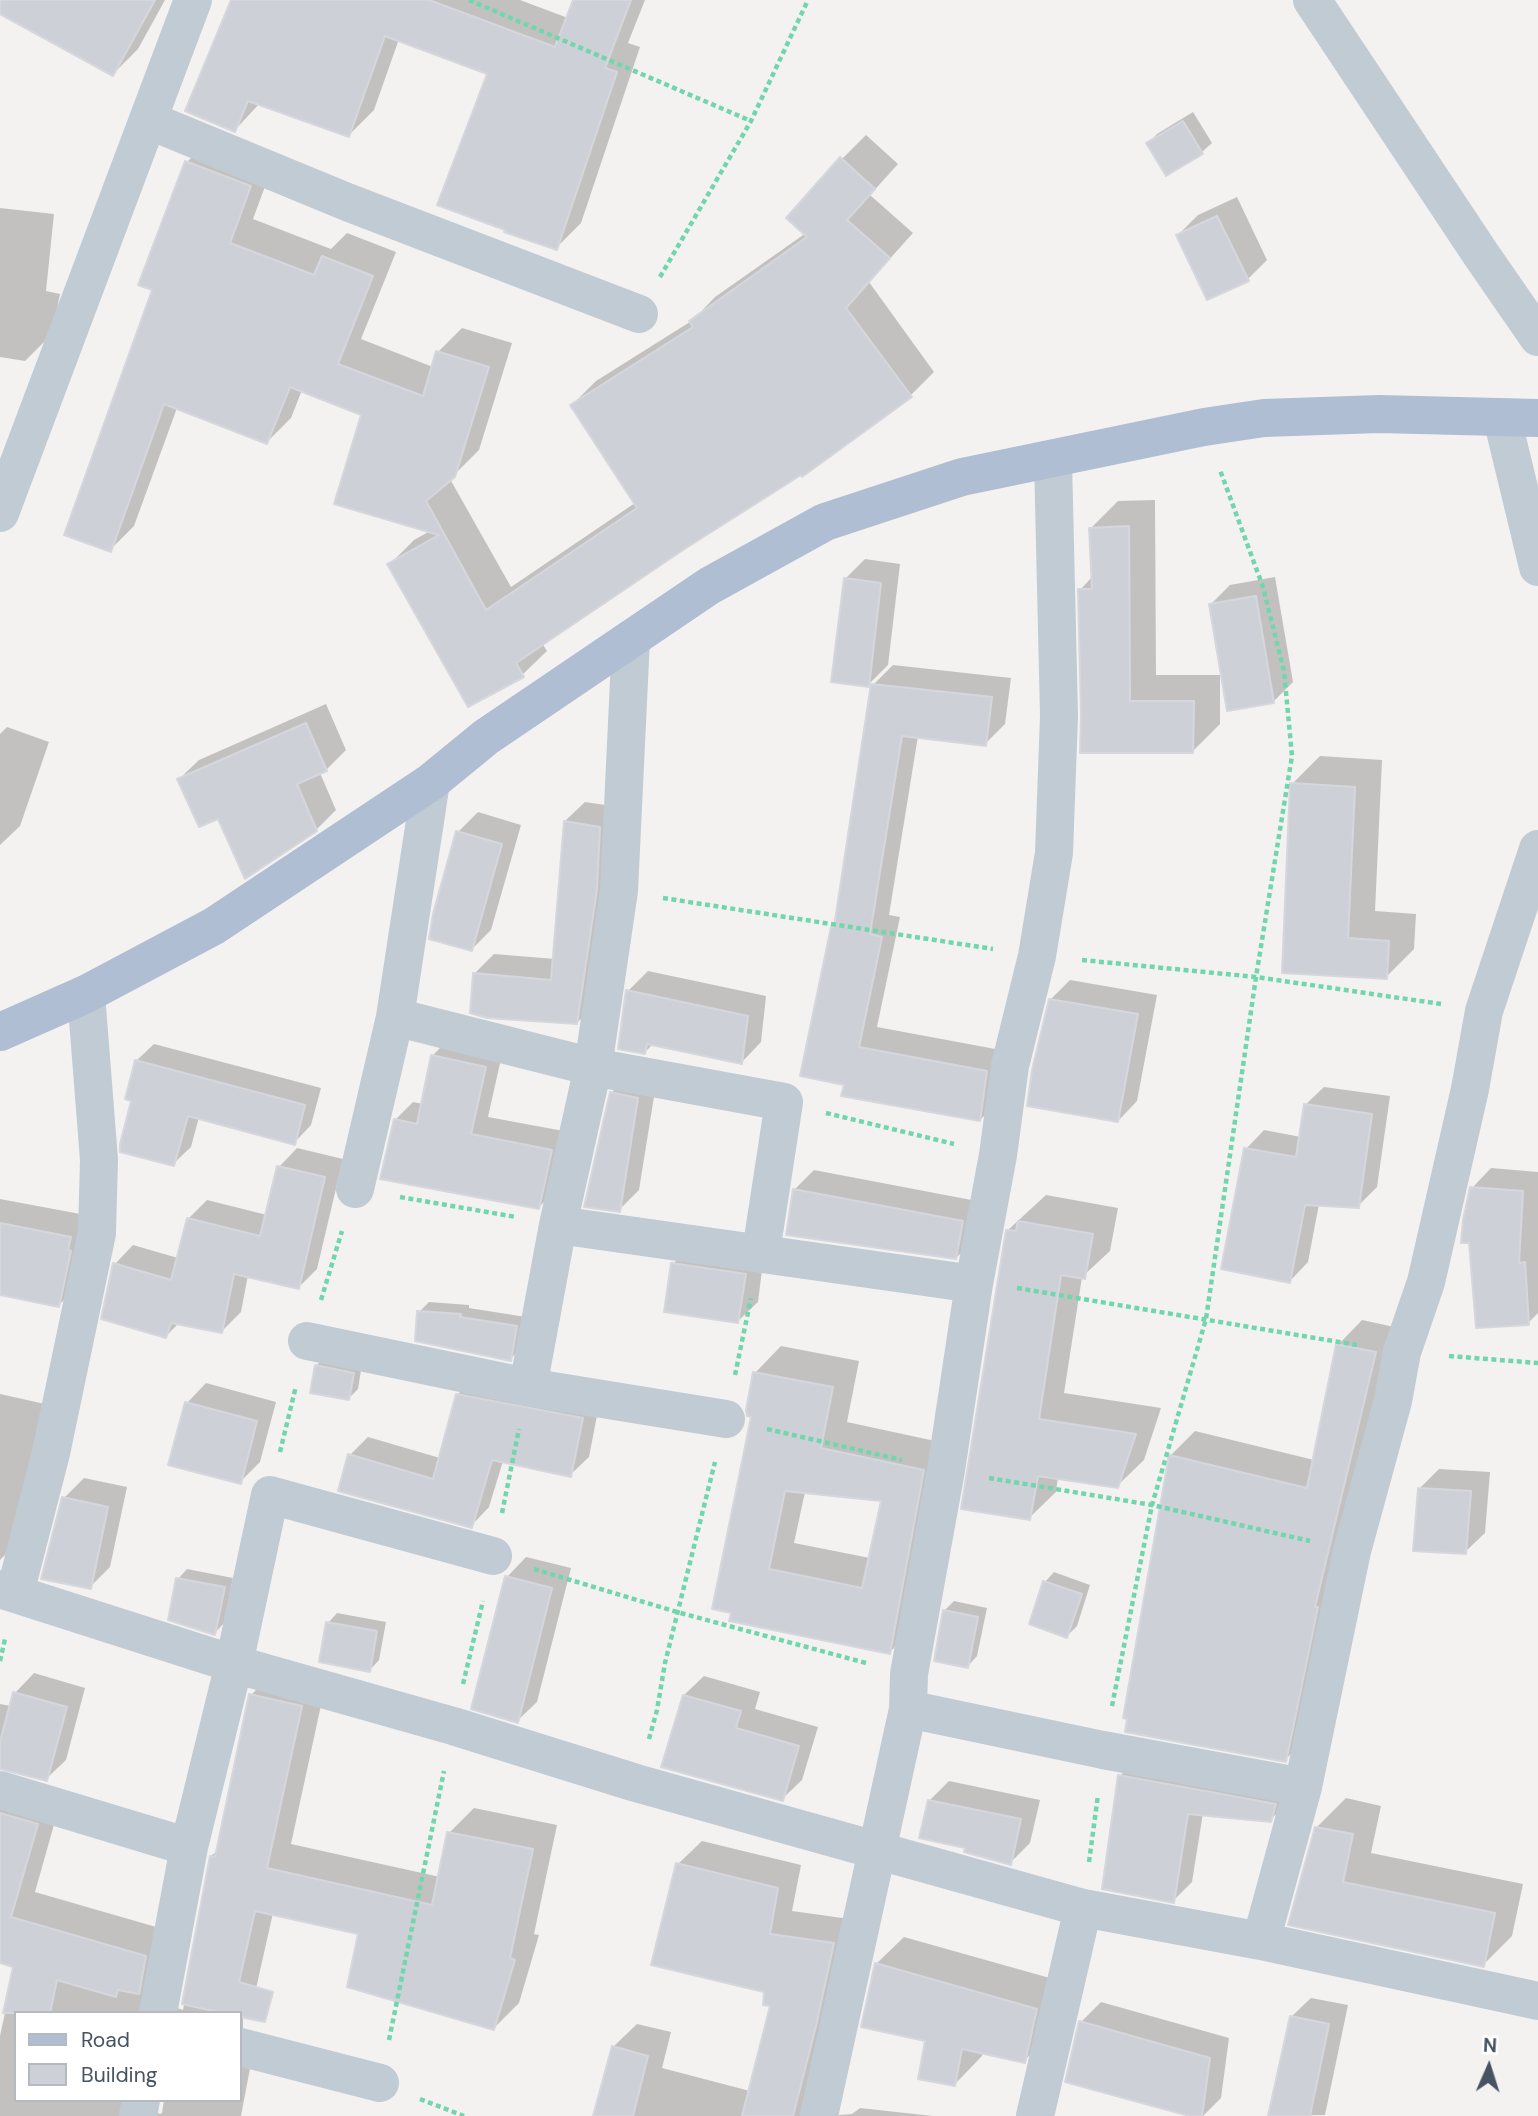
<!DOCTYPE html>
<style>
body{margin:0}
#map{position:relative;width:1538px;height:2116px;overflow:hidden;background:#f4f2f1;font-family:"DM Sans",sans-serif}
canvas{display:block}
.legend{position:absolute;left:14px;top:2011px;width:228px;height:91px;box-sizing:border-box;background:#fff;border:2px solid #b5bac0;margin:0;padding:9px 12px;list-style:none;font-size:21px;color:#475361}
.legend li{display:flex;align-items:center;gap:14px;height:35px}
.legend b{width:35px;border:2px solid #b5bac0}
.north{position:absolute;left:1454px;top:2032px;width:70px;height:70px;-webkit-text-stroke:5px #fff;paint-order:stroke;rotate:3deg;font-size:19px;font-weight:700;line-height:28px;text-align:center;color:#475361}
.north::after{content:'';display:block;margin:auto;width:24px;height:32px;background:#475361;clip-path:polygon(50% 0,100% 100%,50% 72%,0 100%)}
</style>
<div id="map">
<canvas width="1538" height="2116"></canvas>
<ul class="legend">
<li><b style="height:9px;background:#afbed2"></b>Road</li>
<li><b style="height:19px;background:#cdd0d7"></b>Building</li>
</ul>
<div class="north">N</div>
</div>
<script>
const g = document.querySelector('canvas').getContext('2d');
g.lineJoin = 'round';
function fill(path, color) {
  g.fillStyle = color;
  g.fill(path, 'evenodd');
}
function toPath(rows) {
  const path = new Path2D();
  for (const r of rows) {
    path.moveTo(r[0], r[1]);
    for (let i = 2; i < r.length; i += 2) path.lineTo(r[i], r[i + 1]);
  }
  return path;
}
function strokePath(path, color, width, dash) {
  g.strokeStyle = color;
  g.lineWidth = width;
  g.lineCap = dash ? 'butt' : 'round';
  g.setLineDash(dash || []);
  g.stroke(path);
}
fill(toPath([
 [0,0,165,0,138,49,113,74,0,12],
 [233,0,520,0,568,18,575,0,645,0,628,43,640,47,581,223,556,248,489,72,399,39,374,110,349,135,260,103,235,130],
 [1193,112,1212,143,1202,152,1167,174,1148,143,1157,134],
 [866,135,898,164,870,195,913,233,869,282,934,372,910,396,542,643,547,651,522,675,390,564,414,540,430,531,363,413,302,390,291,418,267,442,177,408,134,526,110,550,154,289,140,284,187,162,211,138,274,162,253,219,331,249,347,233,396,252,361,339,433,367,438,352,462,328,512,343,479,450,450,479,511,587,635,503,572,405,596,381,693,320,715,297,806,233,842,159],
 [1237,197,1267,260,1247,280,1178,235,1198,215],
 [0,208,54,214,46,291,60,294,52,334,25,361,0,357],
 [1155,500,1156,675,1220,675,1220,724,1193,751,1081,751,1080,590,1093,576,1091,528,1118,501],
 [865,559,900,564,888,665,868,685,846,578],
 [1275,577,1293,682,1273,702,1210,605,1230,585],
 [893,665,1011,678,1005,724,985,744,918,736,889,915,900,917,877,1027,1006,1051,1000,1100,980,1120,846,1083,833,928,837,924,873,685],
 [326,704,346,750,326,770,320,773,336,810,316,830,219,817,179,779,199,760],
 [7,727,49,742,20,826,0,845,0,734],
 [1320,756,1382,760,1375,911,1416,914,1414,949,1386,977,1284,972,1292,784],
 [585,802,619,807,596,1003,577,1023,474,974,494,954,555,959,565,821],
 [478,812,521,825,491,930,472,949,458,832],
 [648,971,766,996,761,1042,742,1062,654,1043,645,1052,628,991],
 [1070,980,1157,995,1137,1101,1118,1121,1051,999],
 [450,1038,503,1050,488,1117,569,1132,556,1190,538,1208,395,1120,413,1102,423,1104,432,1056],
 [154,1044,321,1088,311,1125,294,1143,199,1117,191,1147,173,1164,133,1099,136,1061],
 [631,1073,657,1078,639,1190,619,1210,611,1093],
 [1324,1087,1390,1096,1377,1187,1358,1206,1319,1204,1308,1262,1290,1281,1246,1149,1264,1130,1301,1137,1305,1105],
 [297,1148,343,1159,317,1269,298,1288,248,1275,241,1312,222,1331,179,1323,166,1336,115,1264,133,1245,178,1258,188,1219,207,1200,267,1215,279,1167],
 [1491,1168,1538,1172,1538,1313,1528,1323,1472,1188],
 [814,1170,982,1202,976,1238,956,1258,794,1190],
 [1046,1195,1118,1208,1110,1251,1082,1277,1064,1393,1161,1408,1144,1460,1117,1486,1058,1477,1056,1492,1029,1518,1008,1230],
 [0,1199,91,1216,80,1284,59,1305,0,1293],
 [693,1244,764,1254,758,1302,738,1321,673,1264],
 [429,1302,469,1305,469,1308,526,1317,520,1350,510,1359,419,1312],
 [1362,1320,1399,1328,1310,1735,1285,1760,1171,1455,1195,1431,1314,1460,1338,1345],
 [781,1346,859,1361,847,1422,949,1444,916,1625,890,1652,731,1620,753,1416,755,1373],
 [805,1492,883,1499,870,1558,794,1543],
 [326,1356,362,1364,358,1389,349,1398,316,1366],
 [476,1377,600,1400,589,1457,570,1475,503,1461,489,1507,471,1526,350,1455,368,1437,440,1458,457,1395],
 [206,1383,276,1402,260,1462,240,1482,187,1403],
 [0,1394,54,1406,21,1539,0,1560],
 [1439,1469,1490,1472,1485,1533,1465,1552,1419,1489],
 [84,1478,127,1487,110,1567,90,1587,64,1498],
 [526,1557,571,1568,537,1702,517,1721,507,1577],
 [187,1569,233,1578,224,1623,215,1633,178,1579],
 [1054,1572,1090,1585,1077,1626,1067,1636,1045,1582],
 [954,1601,987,1608,977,1656,968,1666,944,1611],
 [337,1613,386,1622,379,1660,370,1670,328,1623],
 [276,1670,326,1682,291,1844,440,1877,449,1833,474,1808,557,1825,534,1934,539,1935,519,2003,494,2028,360,1933,273,1913,253,2002,243,2016,243,2028,249,2038,255,2042,241,2116,0,2116,0,2036,15,1966,0,1962,0,1805,61,1800,35,1892,170,1931,168,2005,183,2010,211,1856,218,1850,251,1695],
 [16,2013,240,2013,240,2100,164,2100,162,2113,160,2114,149,2109,143,2100,16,2100],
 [34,1673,85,1688,66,1760,46,1779,0,1767,0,1704,11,1706,15,1693],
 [704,1676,760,1692,755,1709,818,1727,802,1780,782,1799,684,1695],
 [1139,1757,1289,1802,1270,1820,1203,1813,1192,1882,1173,1901,1120,1776],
 [949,1781,1040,1800,1030,1843,1010,1863,967,1847,929,1801],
 [1346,1798,1381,1806,1371,1853,1523,1884,1512,1936,1483,1965,1290,1923,1316,1828],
 [702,1841,801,1865,792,1911,857,1920,828,2109,839,2115,852,2114,860,2108,933,2116,595,2116,613,2047,637,2024,671,2032,662,2068,750,2091,772,2005,766,1991,678,1864],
 [904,1937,1064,1982,1052,2033,1024,2061,983,2052,982,2056,955,2084,876,1964],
 [1311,1998,1348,2005,1325,2115,1270,2116,1291,2017],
 [1101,2002,1229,2038,1221,2098,1203,2116,1195,2116,1081,2022]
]), '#0003');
const building = toPath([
 [0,0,155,0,113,76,0,14,0,0],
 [231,0,429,0,555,47,573,0,631,0,605,68,617,72,557,250,504,232,505,230,437,205,487,74,385,36,349,137,248,101,235,132,185,111,231,0],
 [1183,121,1203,154,1166,176,1146,143,1183,121],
 [840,157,875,189,847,220,890,258,846,308,912,397,802,477,801,475,683,550,516,663,524,677,468,707,387,564,439,535,334,504,361,415,290,387,267,444,164,404,111,552,64,535,152,290,138,285,185,161,251,186,230,243,314,275,322,256,373,276,338,364,423,396,436,351,489,367,455,477,426,501,486,610,637,508,570,405,693,327,689,321,807,237,786,218,840,157],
 [1217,216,1249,281,1207,300,1176,235,1217,216],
 [1129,526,1130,701,1194,701,1193,753,1080,753,1081,715,1078,589,1092,589,1089,528,1129,526],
 [844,578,881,583,869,687,831,682,844,578],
 [1256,596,1274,703,1227,711,1209,604,1256,596],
 [871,684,992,697,986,746,902,736,870,934,882,937,859,1047,987,1071,980,1121,841,1096,844,1085,800,1076,831,927,834,927,871,684],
 [306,723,327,771,297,784,317,831,245,879,218,819,199,827,177,779,306,723],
 [1290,783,1355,787,1348,938,1389,941,1387,979,1282,973,1290,783],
 [564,821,600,827,597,889,577,1024,487,1018,470,1013,473,973,551,980,564,821],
 [456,831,502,844,472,951,429,939,433,914,456,831],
 [626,990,748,1016,742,1064,647,1044,645,1054,618,1049,626,990],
 [1049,999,1138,1014,1118,1122,1027,1106,1032,1070,1049,999],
 [431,1055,486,1067,471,1134,552,1150,539,1209,380,1179,394,1119,417,1124,431,1055],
 [135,1060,305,1105,295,1145,188,1116,174,1166,120,1152,120,1144,131,1101,125,1099,135,1060],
 [610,1092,638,1098,620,1212,584,1207,610,1092],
 [1304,1104,1372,1114,1359,1208,1305,1205,1290,1283,1221,1269,1244,1148,1296,1157,1304,1104],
 [277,1166,325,1177,299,1289,234,1274,222,1333,171,1323,166,1338,101,1319,113,1263,171,1280,187,1218,260,1236,277,1166],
 [1470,1187,1523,1191,1519,1263,1525,1262,1529,1325,1476,1328,1469,1243,1461,1243,1463,1220,1470,1187],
 [793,1189,963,1221,956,1259,786,1235,793,1189],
 [1018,1221,1093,1234,1085,1279,1061,1275,1039,1419,1136,1434,1118,1488,1038,1476,1030,1520,961,1509,1006,1230,1016,1231,1018,1221],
 [0,1223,71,1237,68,1250,71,1251,59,1307,0,1295,0,1223],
 [671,1263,746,1274,738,1323,664,1312,671,1263],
 [417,1311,461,1314,460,1317,517,1326,511,1361,415,1341,417,1311],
 [1336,1344,1376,1352,1315,1607,1318,1607,1286,1762,1125,1732,1127,1719,1123,1718,1169,1455,1307,1488,1336,1344],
 [315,1365,354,1373,349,1400,310,1393,315,1365],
 [753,1372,833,1387,821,1448,924,1470,890,1654,729,1621,731,1613,712,1609,751,1417,747,1416,746,1410,753,1372],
 [785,1491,881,1501,862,1588,769,1569,785,1491],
 [456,1394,583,1418,571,1477,492,1460,472,1528,338,1491,348,1454,433,1479,456,1394],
 [185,1402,257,1421,241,1484,168,1465,185,1402],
 [1418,1488,1471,1491,1466,1554,1413,1551,1418,1488],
 [62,1497,108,1507,91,1589,41,1579,62,1497],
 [505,1576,552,1588,518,1723,471,1709,505,1576],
 [176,1578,225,1587,215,1635,168,1620,176,1578],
 [1043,1581,1082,1594,1067,1638,1029,1624,1043,1581],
 [943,1610,978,1617,968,1668,934,1661,943,1610],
 [326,1622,377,1631,370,1672,319,1662,326,1622],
 [13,1692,67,1707,47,1781,0,1769,0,1742,13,1692],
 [249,1694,302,1706,267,1868,432,1905,447,1832,533,1849,510,1958,515,1960,494,2030,347,1987,358,1934,255,1911,239,1982,273,1992,265,2022,240,2017,240,2013,222,2013,182,2004,210,1856,215,1857,249,1694],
 [683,1695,741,1711,736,1728,799,1746,783,1801,661,1767,683,1695],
 [1118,1775,1276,1804,1271,1822,1188,1814,1174,1903,1102,1889,1118,1775],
 [928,1800,1021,1819,1011,1865,964,1852,965,1848,919,1838,928,1800],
 [0,1813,38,1824,11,1917,146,1956,139,1994,118,1990,116,1997,57,1980,50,2013,3,2013,13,1967,0,1963,0,1813],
 [1315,1827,1353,1834,1343,1882,1495,1913,1484,1967,1288,1925,1315,1827],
 [676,1863,778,1888,770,1934,834,1943,816,2026,793,2116,742,2116,770,2006,763,2005,764,1992,651,1965,676,1863],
 [875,1963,1037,2009,1025,2063,962,2049,955,2086,918,2079,925,2041,861,2027,875,1963],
 [1290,2016,1329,2024,1310,2116,1268,2116,1290,2016],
 [1079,2021,1210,2058,1202,2116,1189,2116,1065,2082,1079,2021],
 [612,2046,648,2056,633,2116,593,2116,612,2046]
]);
fill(building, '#cdd0d7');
strokePath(building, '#d5d7dd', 2);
strokePath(toPath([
 [469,0,751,121],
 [660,277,751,121,808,0],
 [663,898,993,949],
 [1082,960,1256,977,1441,1004],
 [826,1113,954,1144],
 [400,1197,516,1217],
 [1017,1288,1357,1345],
 [321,1300,342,1231],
 [1449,1356,1538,1363],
 [735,1375,751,1298],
 [767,1429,902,1460],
 [280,1452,296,1386],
 [989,1478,1152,1505,1310,1541],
 [502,1513,519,1429],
 [534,1569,677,1612,866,1663],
 [0,1661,5,1639],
 [463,1684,483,1601],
 [1112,1706,1152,1505,1206,1319,1256,977,1292,756,1284,671,1263,587,1220,470],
 [649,1739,657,1710,665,1663,715,1462],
 [1089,1862,1098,1795],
 [389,2040,444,1771],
 [420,2099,464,2116]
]), '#71d6ac', 4.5, [5, 3.5]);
strokePath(toPath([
 [1312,0,1480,253,1538,337],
 [148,120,347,202,639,314],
 [1502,418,1538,567],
 [0,513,193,0],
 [395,1017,593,1067,784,1102,761,1252],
 [355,1189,395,1017,431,782],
 [558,1225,974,1284],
 [307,1341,528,1387,726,1419],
 [528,1387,558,1225,593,1067,619,891,631,639],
 [0,1589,234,1664,453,1726,636,1783,1083,1908,1261,1941,1538,2001],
 [15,1593,51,1453,97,1233,99,1160,86,994],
 [908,1709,1103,1750,1303,1787],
 [0,1790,189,1847],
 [1261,1941,1303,1787,1352,1551,1393,1401,1402,1352,1426,1282,1470,1089,1484,1011,1538,849],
 [158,2013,189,1847,234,1664,270,1495,493,1556],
 [240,2047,380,2083],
 [138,2116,141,2100],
 [819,2116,908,1709,909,1674,946,1470,974,1284,998,1155,1010,1066,1037,956,1054,853,1059,716,1053,459],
 [1035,2116,1083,1908]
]), '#c1cbd4', 38);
strokePath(toPath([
 [0,1032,86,994,214,926,431,782,486,737,709,586,825,522,962,477,1204,427,1264,418,1379,414,1538,418]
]), '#afbed2', 38);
</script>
